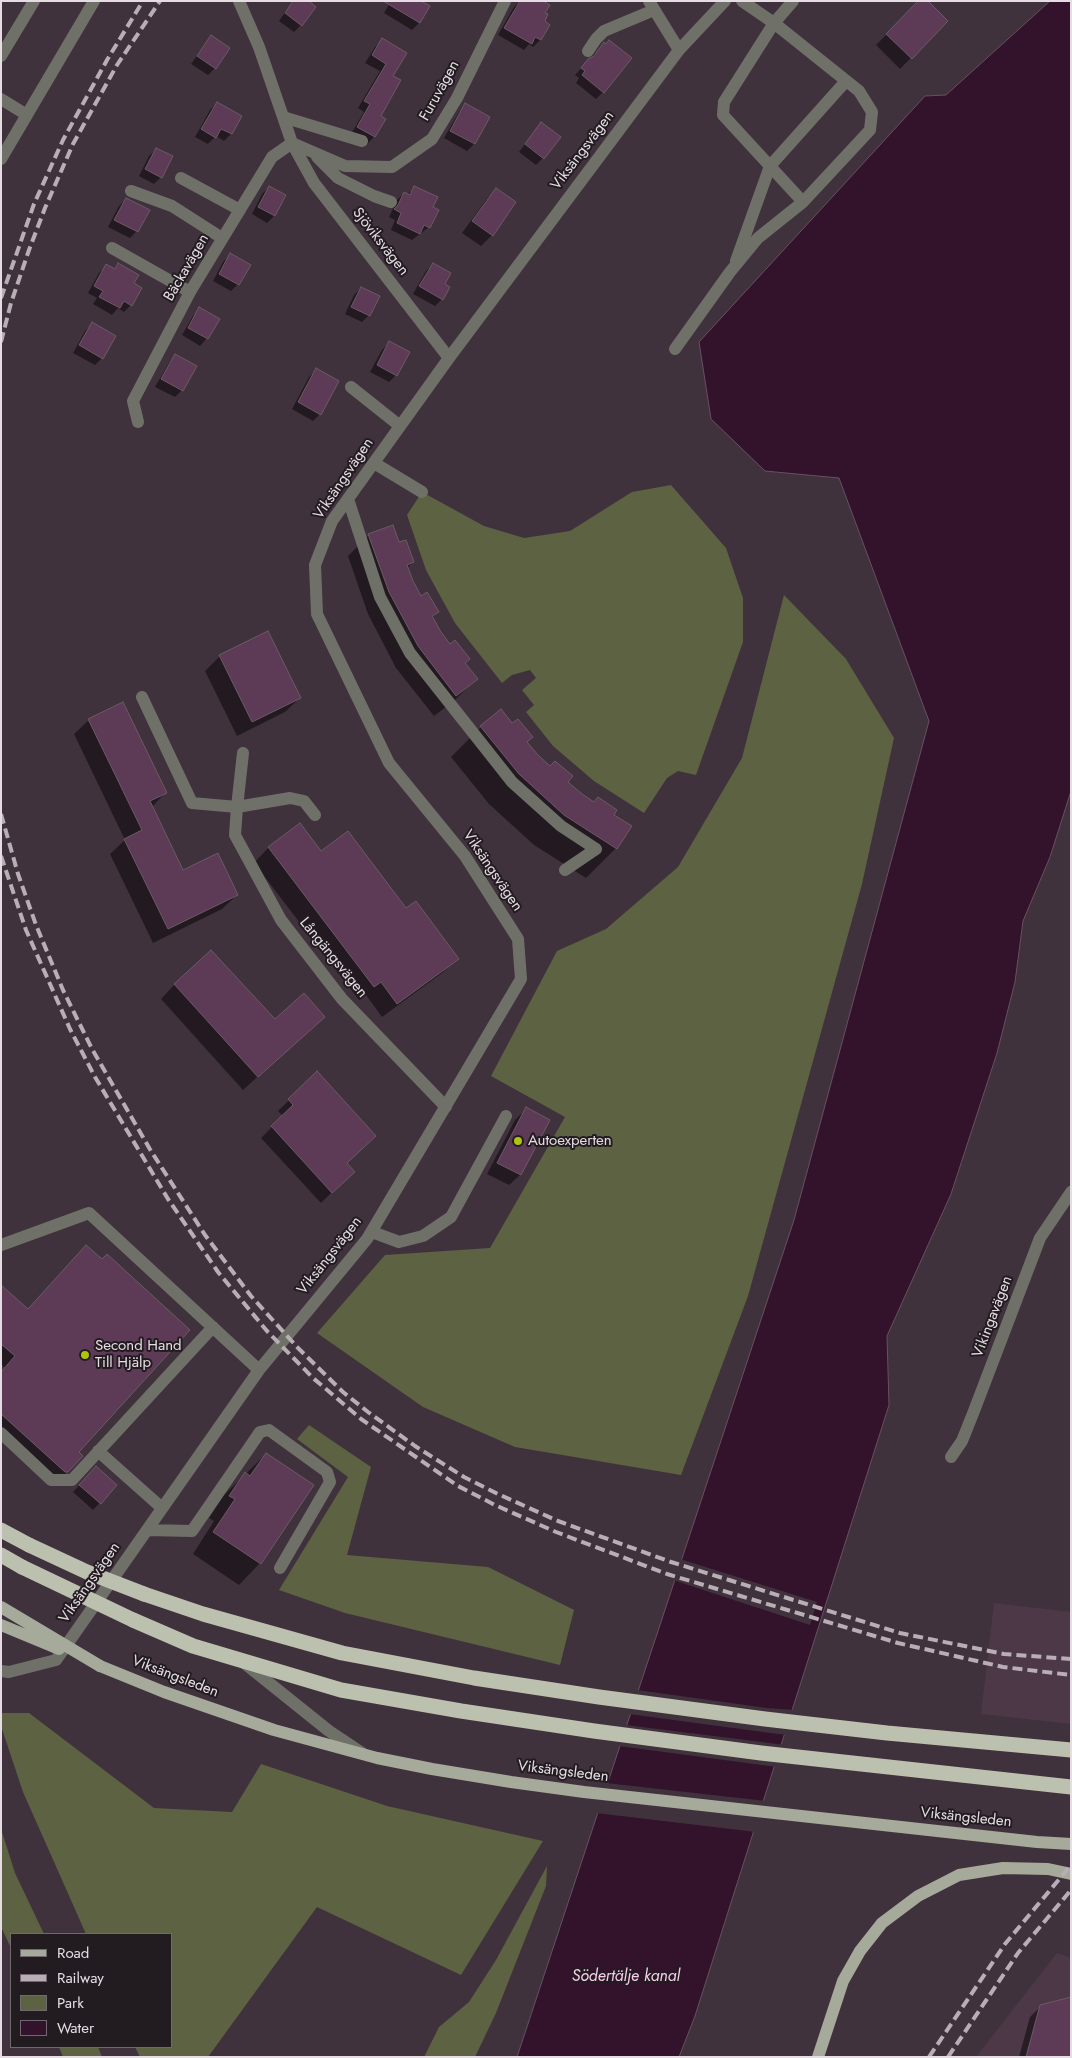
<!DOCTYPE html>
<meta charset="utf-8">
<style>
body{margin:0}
#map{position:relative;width:1072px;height:2058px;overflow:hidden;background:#40323c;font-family:Jost,sans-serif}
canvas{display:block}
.frame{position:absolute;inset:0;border:2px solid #e6dde4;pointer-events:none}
.legend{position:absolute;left:10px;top:1933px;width:162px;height:115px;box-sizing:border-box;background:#221c21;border:1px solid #70696f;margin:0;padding:6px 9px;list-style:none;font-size:15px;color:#e6dde4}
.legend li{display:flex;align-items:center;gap:10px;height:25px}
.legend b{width:25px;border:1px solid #70696f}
</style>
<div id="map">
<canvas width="1072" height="2058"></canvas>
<div class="frame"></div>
<ul class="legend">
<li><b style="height:6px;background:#a6aa9a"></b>Road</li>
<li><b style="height:6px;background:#b9aeb6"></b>Railway</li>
<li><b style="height:14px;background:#5c6242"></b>Park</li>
<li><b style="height:14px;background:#32132b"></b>Water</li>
</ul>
</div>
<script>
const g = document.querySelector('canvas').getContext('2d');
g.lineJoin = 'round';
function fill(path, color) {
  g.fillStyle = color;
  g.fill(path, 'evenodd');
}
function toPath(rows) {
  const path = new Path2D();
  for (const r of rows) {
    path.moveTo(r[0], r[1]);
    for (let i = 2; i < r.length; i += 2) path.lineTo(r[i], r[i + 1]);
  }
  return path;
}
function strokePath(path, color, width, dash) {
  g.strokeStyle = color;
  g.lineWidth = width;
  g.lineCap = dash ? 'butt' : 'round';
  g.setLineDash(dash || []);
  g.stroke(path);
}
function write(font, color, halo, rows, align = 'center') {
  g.font = font + ' Jost,sans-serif';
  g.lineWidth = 4;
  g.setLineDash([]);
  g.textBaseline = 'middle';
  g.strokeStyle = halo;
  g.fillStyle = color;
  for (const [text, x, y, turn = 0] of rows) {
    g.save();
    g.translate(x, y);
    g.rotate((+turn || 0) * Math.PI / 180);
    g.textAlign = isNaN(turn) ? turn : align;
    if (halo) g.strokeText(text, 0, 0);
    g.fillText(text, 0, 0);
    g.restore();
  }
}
fill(toPath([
 [994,1603,1071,1612,1071,1724,981,1714],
 [1057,1953,1071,1958,1071,2057,976,2057]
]), '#4c3847');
fill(toPath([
 [671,485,726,548,743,598,743,642,696,775,678,771,667,778,644,813,594,781,553,746,526,712,534,705,522,690,536,678,530,670,512,675,502,683,455,623,426,570,407,515,422,492,484,526,524,538,570,531,632,492],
 [784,595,846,659,894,738,862,884,748,1296,681,1475,515,1447,423,1407,317,1333,385,1255,490,1248,565,1117,491,1076,557,951,606,929,678,867,742,758],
 [309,1425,371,1467,347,1555,488,1567,574,1610,560,1665,345,1613,279,1590,348,1477,297,1439],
 [1,1713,29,1713,154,1808,232,1812,261,1764,387,1806,543,1841,461,1975,317,1907,208,2057,140,2057,135,2047,171,2047,171,1934,86,1934,23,1792,1,1726],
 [1,1829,15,1873,44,1934,11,1934,11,1948,1,1927],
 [547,1866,546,1886,496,2013,475,2057,424,2057,439,2027,469,2002,496,1960],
 [59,2047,98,2047,102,2057,63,2057]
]), '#5c6242');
const water = toPath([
 [1050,1,1071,1,1071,791,1050,857,1023,921,1015,982,997,1053,951,1194,887,1336,889,1405,695,2016,679,2057,517,2057,794,1220,929,721,839,478,765,471,711,419,699,342,925,96,946,95,1050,1]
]);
fill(water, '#32132b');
strokePath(water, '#685062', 1);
fill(toPath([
 [680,1559,817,1602,810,1625,673,1580],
 [637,1690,767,1708,795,1710,787,1735,763,1732,629,1714],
 [626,1725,762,1742,784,1745,777,1767,619,1746],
 [606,1783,766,1801,756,1832,596,1813]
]), '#40323c');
fill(toPath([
 [293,1,301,25,294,32,279,21],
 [391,1,428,7,419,23,412,30,384,13],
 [520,1,544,13,543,22,549,25,540,40,533,47,529,44,524,50,498,35,514,7],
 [920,1,947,21,900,69,876,45],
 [211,37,215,68,208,75,191,64],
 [382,40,391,76,379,117,384,120,374,137,367,144,351,134,364,112,358,108,380,71,365,63,375,47],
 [604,44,603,92,596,99,576,83,579,78,575,75],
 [217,103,240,116,231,134,224,141,216,136,208,144,195,137,210,110],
 [466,105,488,117,474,144,467,151,444,138,459,112],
 [541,124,543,158,536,165,519,152],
 [156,149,161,177,154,184,139,176,149,156],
 [269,187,285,196,274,216,267,223,252,214,262,194],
 [415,188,432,208,429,227,412,240,391,230,395,220,389,217,397,200,404,193,407,195],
 [496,189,515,203,492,235,481,246,462,233,486,200],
 [126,199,137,231,130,238,108,227,119,206],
 [230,255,238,284,231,291,213,281,223,262],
 [118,264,132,284,131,305,124,312,118,308,112,315,93,304,97,298,88,293,99,273,106,266,113,270],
 [433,264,443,284,442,299,435,306,413,294,426,271],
 [361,288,369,315,362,322,345,314,354,295],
 [200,309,207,338,200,346,182,335,193,316],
 [92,324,102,358,95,365,73,353,85,331],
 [389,343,396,375,389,382,370,372,382,350],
 [176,356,195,367,182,390,175,397,155,387,169,363],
 [316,370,320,414,313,421,292,409,309,377],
 [369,535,399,544,413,562,407,568,412,581,421,597,437,612,432,617,440,632,476,679,455,700,434,716,396,668,368,614,348,556],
 [220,656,300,698,285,712,237,736,205,671],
 [89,720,165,793,152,807,183,871,237,895,222,909,153,943,110,854,125,840,74,734],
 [512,725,537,756,581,795,612,815,616,848,586,878,534,845,489,804,451,757,481,727],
 [299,824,321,853,406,910,457,959,442,973,382,1017,366,995,359,1000,254,863,268,848],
 [175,984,275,1021,323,1017,243,1090,161,999],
 [317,1073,345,1164,342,1182,321,1203,261,1138,283,1116,278,1111],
 [526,1109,548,1121,520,1175,509,1185,487,1174,515,1120],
 [1,1286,78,1452,68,1471,56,1482,1,1434,1,1372,5,1368,1,1364],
 [266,1454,260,1563,239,1585,193,1554,214,1521,209,1518,224,1495],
 [89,1475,115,1486,93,1510,73,1492],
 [1041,2006,1071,2057,1019,2057,1030,2017]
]), '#0007');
const building = toPath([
 [293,1,309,1,316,7,302,26,285,13,293,1],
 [383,1,421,1,430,6,420,23,383,1],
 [520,1,543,1,550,5,545,13,548,14,545,21,550,25,541,40,535,37,532,44,504,28,520,1],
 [918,1,928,1,948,21,912,59,886,34,918,1],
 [211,35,230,48,216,69,197,56,211,35],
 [382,38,407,53,393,76,401,80,381,116,386,119,375,137,357,127,370,104,364,101,386,64,372,55,382,38],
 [609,40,632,58,604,93,582,75,585,71,581,68,588,59,594,56,604,42,606,44,609,40],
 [217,102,242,116,232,134,221,129,216,138,201,129,217,102],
 [465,103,490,117,475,144,450,131,465,103],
 [541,122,561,137,544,159,525,144,541,122],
 [156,148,173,156,162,178,145,169,156,148],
 [269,186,286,195,275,216,258,207,269,186],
 [414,186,438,197,433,207,439,210,430,228,424,225,420,234,397,223,401,213,394,209,398,205,404,192,410,195,414,186],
 [496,188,516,202,493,236,472,221,496,188],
 [126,198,150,210,138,232,114,220,126,198],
 [230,253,251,265,239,285,219,274,230,253],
 [118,263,139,275,134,283,142,288,132,306,124,301,120,308,99,297,103,291,94,286,106,264,115,269,118,263],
 [433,263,451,273,445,284,450,287,443,300,419,286,433,263],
 [361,287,380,296,370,316,351,307,361,287],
 [199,307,220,319,208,339,188,328,199,307],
 [92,322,116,336,103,359,79,345,92,322],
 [389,341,410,352,397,376,377,365,389,341],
 [175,354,197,366,183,391,161,379,175,354],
 [316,368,339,381,321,415,298,402,316,368],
 [393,525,399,542,406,540,414,562,407,565,413,581,421,596,427,592,439,612,432,616,441,632,450,644,455,640,470,659,465,663,478,679,456,696,418,646,389,592,368,534,393,525],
 [268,631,301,698,252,722,219,655,268,631],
 [123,702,167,793,150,801,183,870,218,853,238,895,168,929,124,839,142,830,88,719,123,702],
 [501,709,512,723,518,719,533,737,527,742,538,755,550,766,555,761,573,776,568,782,582,794,594,802,598,797,617,810,614,815,632,826,617,849,564,815,519,774,480,726,501,709],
 [300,823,321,851,348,831,406,908,416,901,459,959,397,1004,381,982,374,987,268,847,300,823],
 [211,950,275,1019,304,993,325,1017,258,1077,174,984,211,950],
 [317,1071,376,1136,347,1163,355,1172,332,1193,271,1126,293,1105,288,1099,317,1071],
 [526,1107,550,1120,521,1175,497,1163,526,1107],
 [86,1245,102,1259,107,1254,190,1330,79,1452,83,1456,68,1472,65,1472,1,1414,1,1372,15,1356,1,1344,1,1285,28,1309,86,1245],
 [266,1453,314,1485,261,1564,213,1532,235,1499,229,1496,245,1472,250,1476,266,1453],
 [96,1466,117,1485,101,1504,79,1485,96,1466],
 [1071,1997,1071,2057,1026,2057,1040,2005,1071,1997]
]);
fill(building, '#5d3a55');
strokePath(building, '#6a5b66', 1);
strokePath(toPath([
 [239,1,259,47,292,143,314,183,449,358],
 [649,1,679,50],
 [793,1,774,23,724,102,723,115,803,202],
 [588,51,596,39,604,31,654,10],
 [1,56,34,1],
 [1,99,27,115],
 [283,117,362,141],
 [292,143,345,166,392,167,432,139,457,98,505,1],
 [317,157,338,178,374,196,391,202],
 [1,159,94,1],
 [181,178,240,210],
 [131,191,172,206,222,238],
 [112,248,190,292],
 [736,261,770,166,846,81],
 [675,349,730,272,758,238,803,202,870,130,872,112,859,91,774,23,742,1],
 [351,387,400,426],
 [138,422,133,401,190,292,272,157,292,143],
 [374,463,422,492],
 [348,499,380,597,410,653,512,782,561,826,596,849,565,870],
 [142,697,192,803,237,807,235,835,281,920,342,999,446,1107],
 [243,753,237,807,290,798,304,801,315,815],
 [372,1232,399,1242,423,1236,451,1217,506,1116],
 [1,1245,89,1213,259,1370],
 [1,1433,51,1480,72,1480,213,1327],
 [98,1451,162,1508],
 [951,1457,962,1441,974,1411,1040,1238,1071,1192],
 [147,1530,192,1531,260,1432,269,1430,327,1472,330,1482,280,1568],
 [243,1662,329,1731,362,1753],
 [1,1671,9,1672,56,1660,259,1370,367,1239,521,979,518,939,465,856,389,763,317,614,315,565,332,521,449,358,679,50,725,1]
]), '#6f7169', 12);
strokePath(toPath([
 [100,1666,164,1692,274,1730,377,1758,432,1769,511,1782,584,1792,1037,1842,1071,1844],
 [818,2057,843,1981,860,1951,882,1923,918,1896,959,1875,1003,1868,1048,1869,1071,1874]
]), '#a6aa9a', 12);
strokePath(toPath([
 [1,1530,29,1545],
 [1,1555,22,1567],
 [144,1594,203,1614,342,1653,474,1678,599,1697,765,1719,887,1733,1071,1750],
 [133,1620,193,1646,341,1690,461,1711,594,1731,761,1753,1071,1787]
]), '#bcc0ae', 15);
strokePath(toPath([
 [1,298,34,204,63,140,107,60,143,1],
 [1,342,11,303,29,250,45,208,73,144,117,65,160,1],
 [1,814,18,874,36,925,63,990,92,1049,151,1151,205,1235,251,1296,298,1348,343,1392,368,1412,415,1446,464,1477,498,1494,558,1521,671,1562,900,1633,1004,1654,1071,1659],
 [1,856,26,930,70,1029,95,1077,168,1199,218,1272,267,1331,313,1378,361,1419,458,1486,495,1505,556,1532,667,1574,898,1643,1003,1667,1071,1675],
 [929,2057,1005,1944,1071,1865],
 [948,2057,1018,1953,1071,1890]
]), '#b9aeb6', 4, [10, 5]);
strokePath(toPath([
 [1,1607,100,1666],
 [1,1625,59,1649]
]), '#a6aa9a', 12);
strokePath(toPath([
 [29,1545,87,1572,144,1594],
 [22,1567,133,1620]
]), '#bcc0ae', 15);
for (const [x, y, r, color] of [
 [518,1141,5,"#aec509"],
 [85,1355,5,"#aec509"]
]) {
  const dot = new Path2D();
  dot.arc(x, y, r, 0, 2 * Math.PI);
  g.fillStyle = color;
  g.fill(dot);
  strokePath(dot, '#221c21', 2);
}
write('15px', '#e6dde4', '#221c21', [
 ["Furuvägen",440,91,-61],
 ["Viksängsvägen",583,151,-53],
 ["Sjöviksvägen",380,242,52],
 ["Bäckavägen",187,268,-60],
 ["Viksängsvägen",344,479,-56],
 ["Viksängsvägen",492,871,56],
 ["Långängsvägen",333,958,51],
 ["Viksängsvägen",330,1256,-52],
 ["Vikingavägen",993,1317,-69],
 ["Viksängsvägen",90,1583,-55],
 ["Viksängsleden",175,1677,21],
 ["Viksängsleden",563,1772,7],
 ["Viksängsleden",966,1818,6]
]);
write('15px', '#e6dde4', '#221c21', [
 ["Autoexperten",528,1141],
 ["Second Hand",95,1346],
 ["Till Hjälp",95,1363]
], 'left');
write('italic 16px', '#fdcaef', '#221c21', [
 ["Södertälje kanal",626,1977]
]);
</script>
